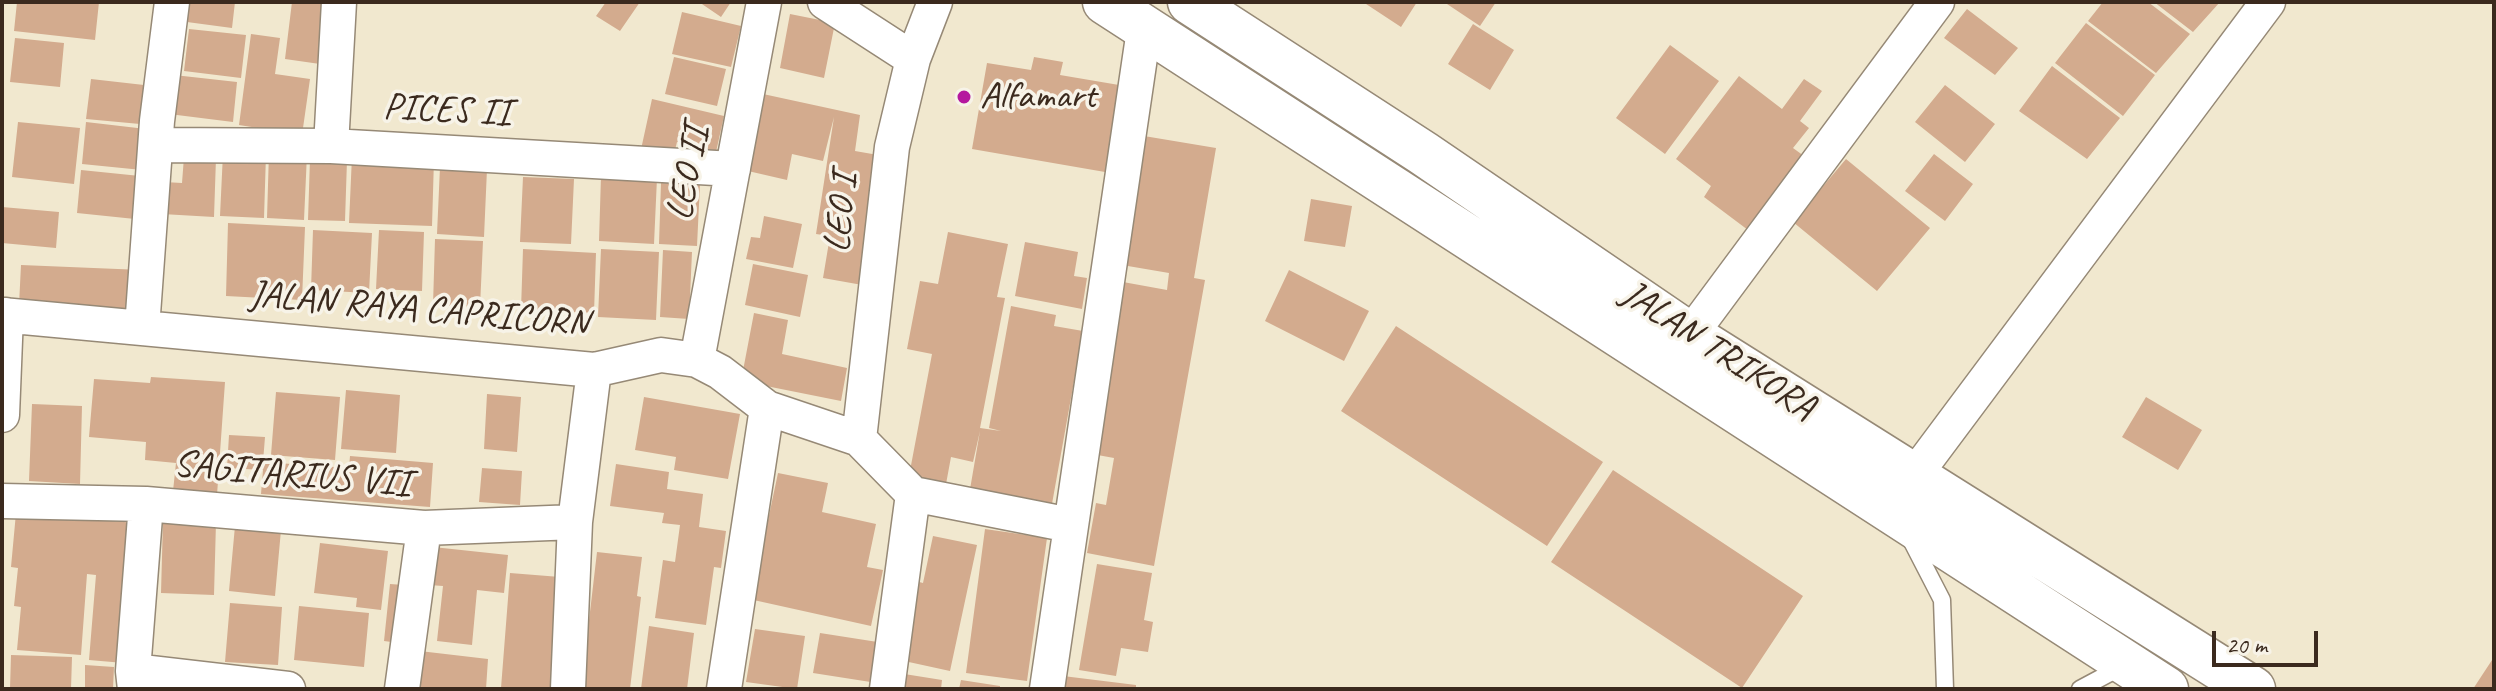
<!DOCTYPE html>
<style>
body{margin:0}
#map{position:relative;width:2496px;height:691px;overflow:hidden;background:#f1e8cf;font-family:Caveat,sans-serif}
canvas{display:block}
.frame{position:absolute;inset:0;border:4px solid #3b2a1e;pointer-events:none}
.scale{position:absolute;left:2212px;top:631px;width:106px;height:36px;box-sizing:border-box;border:4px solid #3b2a1e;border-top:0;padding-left:10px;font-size:24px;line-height:28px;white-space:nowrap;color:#3b2a1e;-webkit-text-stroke:6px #f7f3e8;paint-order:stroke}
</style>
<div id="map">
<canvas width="2496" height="691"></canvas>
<div class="frame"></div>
<div class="scale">20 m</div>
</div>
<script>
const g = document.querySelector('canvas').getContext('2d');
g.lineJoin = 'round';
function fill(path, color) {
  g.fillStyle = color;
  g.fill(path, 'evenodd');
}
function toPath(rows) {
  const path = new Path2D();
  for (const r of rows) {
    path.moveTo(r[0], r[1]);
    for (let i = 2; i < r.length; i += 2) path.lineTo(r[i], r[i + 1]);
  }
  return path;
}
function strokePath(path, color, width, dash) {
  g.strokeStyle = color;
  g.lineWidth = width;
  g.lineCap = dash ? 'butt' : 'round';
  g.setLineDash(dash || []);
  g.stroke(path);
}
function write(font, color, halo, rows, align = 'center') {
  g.font = font + ' Caveat,sans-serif';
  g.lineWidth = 7;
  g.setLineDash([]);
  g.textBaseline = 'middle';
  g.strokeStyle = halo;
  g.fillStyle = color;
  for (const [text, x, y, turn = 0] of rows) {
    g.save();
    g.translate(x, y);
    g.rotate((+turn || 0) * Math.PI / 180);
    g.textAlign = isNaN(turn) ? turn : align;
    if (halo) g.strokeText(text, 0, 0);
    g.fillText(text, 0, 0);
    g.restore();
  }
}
fill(toPath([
 [17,2,99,2,95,40,14,31],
 [189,2,235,2,232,28,187,22],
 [292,2,328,2,320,64,285,59],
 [606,2,640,2,620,31,596,16],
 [699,2,731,2,721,17],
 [1363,2,1417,2,1401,27],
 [1444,2,1496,2,1480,26],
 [2103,2,2148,2,2190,34,2156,73,2088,21],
 [2154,2,2220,2,2193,32],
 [1967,9,2018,48,1995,75,1944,38],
 [682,12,741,26,731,67,672,54],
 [790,14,835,23,824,78,780,68],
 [2086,23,2155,75,2123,116,2055,63],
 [1473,24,1514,50,1490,90,1448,64],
 [189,29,246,35,241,78,184,71],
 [251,34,280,38,275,74,310,79,302,135,239,125],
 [15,38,64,43,60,87,10,82],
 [1670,45,1719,81,1665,154,1616,118],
 [674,57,726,69,717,106,665,94],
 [1034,57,1063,62,1060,75,1119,85,1105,172,972,149,987,63,1031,70],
 [2052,66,2120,118,2087,159,2019,111],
 [174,75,237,82,233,122,169,114],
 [1739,76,1782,109,1804,79,1822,91,1800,121,1809,128,1793,148,1804,156,1748,230,1704,197,1711,186,1676,159],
 [91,79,144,85,140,124,86,119],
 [1945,85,1995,124,1965,162,1915,122],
 [763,94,860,115,855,151,878,155,868,286,823,278,830,236,816,234,834,117,823,161,792,154,787,180,748,171],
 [652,99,724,116,716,152,677,142,672,162,640,154],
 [18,122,80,128,74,184,12,177],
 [86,122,146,129,142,170,82,164],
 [1144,136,1216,148,1194,278,1205,280,1154,566,1087,553,1096,503,1106,505,1114,458,1092,454,1123,282,1167,290,1169,273,1122,265],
 [269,152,307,154,304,220,267,218],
 [223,153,266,154,264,218,220,216],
 [1934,154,1973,184,1945,221,1905,191],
 [352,156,434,159,432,226,349,223],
 [184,157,216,158,214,217,162,214,164,182,182,183],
 [310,159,347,160,345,221,308,220],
 [1846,159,1930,228,1877,291,1793,222],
 [440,167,487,169,484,237,437,234],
 [81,170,140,176,135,219,77,213],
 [601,176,657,178,654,244,599,241],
 [523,177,574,179,571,244,520,242],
 [661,183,700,184,697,246,659,244],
 [1311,199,1352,206,1345,247,1304,241],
 [2,207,59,212,56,248,2,243],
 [764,216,802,224,793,268,746,259,751,237,760,238],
 [228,223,305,227,302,300,226,296],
 [313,230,372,233,369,293,311,290],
 [379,230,424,232,422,291,376,289],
 [948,232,1008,244,997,297,1005,298,980,428,1001,431,989,428,1011,306,1056,315,1054,326,1083,331,1050,515,968,501,980,431,973,462,951,457,946,484,909,476,932,354,907,349,920,281,938,284],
 [435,239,483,241,480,307,433,305],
 [1025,242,1078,252,1074,276,1087,278,1082,309,1015,296],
 [523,249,596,253,594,313,521,310],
 [601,249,659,252,656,320,598,317],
 [663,250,692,252,689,319,660,317],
 [753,264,808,275,800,317,745,305],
 [21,265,142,270,141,311,19,305],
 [1289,270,1369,311,1344,361,1265,321],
 [754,313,788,320,782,354,847,368,841,401,741,381],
 [1396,326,1603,462,1547,546,1341,411],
 [151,377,225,382,217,495,173,491,176,463,145,460,146,442,89,437,94,379,150,383],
 [346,390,400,395,396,453,341,449],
 [276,392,340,397,335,460,271,455],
 [487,394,521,397,517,452,484,449],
 [644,397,740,414,728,479,674,470,676,457,635,450],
 [2146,397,2202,430,2178,470,2122,437],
 [32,404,82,406,80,484,29,481],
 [229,435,265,437,263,462,349,468,350,456,433,463,430,507,261,494,263,470,227,468],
 [616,464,669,472,667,489,703,494,699,527,726,531,721,568,714,567,706,625,655,618,663,560,675,562,680,525,662,523,664,513,610,506],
 [482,468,522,471,520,505,479,502],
 [1613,470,1803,596,1742,688,1551,562],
 [778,473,828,483,822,512,876,524,867,567,883,570,871,626,740,597,763,544],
 [16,513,136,523,124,663,89,660,96,575,87,574,81,655,17,650,21,607,14,606,18,568,11,567],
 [163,520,216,522,214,595,161,593],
 [235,526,281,530,275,596,229,591],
 [985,529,1047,538,1027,681,966,673],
 [933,536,977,545,950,671,895,659,912,580,923,583],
 [320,543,388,551,381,610,356,607,357,598,314,593],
 [433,547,508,555,504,593,477,590,472,645,437,641,443,586,429,585],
 [597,552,642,557,637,596,641,597,630,689,581,689],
 [1097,564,1152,573,1144,620,1153,622,1148,652,1121,648,1116,676,1079,670],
 [510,573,560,577,552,689,501,688],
 [390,584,404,585,399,643,384,641],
 [230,603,282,607,278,665,225,662],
 [299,606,369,613,364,667,294,660],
 [649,626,694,633,687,689,641,689],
 [755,629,805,636,797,689,746,682],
 [820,633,884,643,877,683,813,673],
 [411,650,488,659,486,689,407,689],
 [11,655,72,657,71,689,10,689],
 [2494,657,2494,689,2473,689],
 [85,665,114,667,113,689,85,689],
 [898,673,942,680,941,689,896,689],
 [1063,676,1136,685,1136,689,1061,689],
 [961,680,1000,686,1000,689,959,689]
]), '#d3ab8e');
const lane = toPath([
 [1910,538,1942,600,1945,689],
 [2080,689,2123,666]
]);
const street = toPath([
 [825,2,913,59],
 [156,145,331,146,733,169],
 [331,146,339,2],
 [2,315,594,370,661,355,697,360,720,372,767,408,859,439,913,494,1070,525],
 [142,328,157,121,172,2],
 [1690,335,1937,2],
 [697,360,764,2],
 [2,415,6,315],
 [859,439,892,147,913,59,935,2],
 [1914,476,2268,2],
 [2,501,146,504,424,528,575,522],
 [133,671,288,689],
 [135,689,133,671,146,504],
 [402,689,424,528],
 [568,689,575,522,594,370],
 [724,689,767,408],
 [887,689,913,494],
 [1047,689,1144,30]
]);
const primary = toPath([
 [1105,2,2166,689],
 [1190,2,1423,153,1690,335,2253,689]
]);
strokePath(lane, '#968976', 19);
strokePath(street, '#968976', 37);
strokePath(primary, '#968976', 47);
strokePath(lane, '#fff', 16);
strokePath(street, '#fff', 34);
strokePath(primary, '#fff', 44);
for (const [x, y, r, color] of [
 [964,97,8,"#b5179e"]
]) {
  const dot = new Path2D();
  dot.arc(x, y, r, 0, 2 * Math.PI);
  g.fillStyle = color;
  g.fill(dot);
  strokePath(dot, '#f7f3e8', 3);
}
write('38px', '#3b2a1e', '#f7f3e8', [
 ["Alfamart",980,97]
], 'left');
write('38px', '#3b2a1e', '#f7f3e8', [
 ["PICES II",447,111,3],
 ["LEO II",689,173,-79],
 ["LEO I",842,213,-84],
 ["JALAN RAYA CAPRICORN",419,310,5],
 ["JALAN TRIKORA",1718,351,33],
 ["SAGITARIUS VII",292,475,5]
]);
</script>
